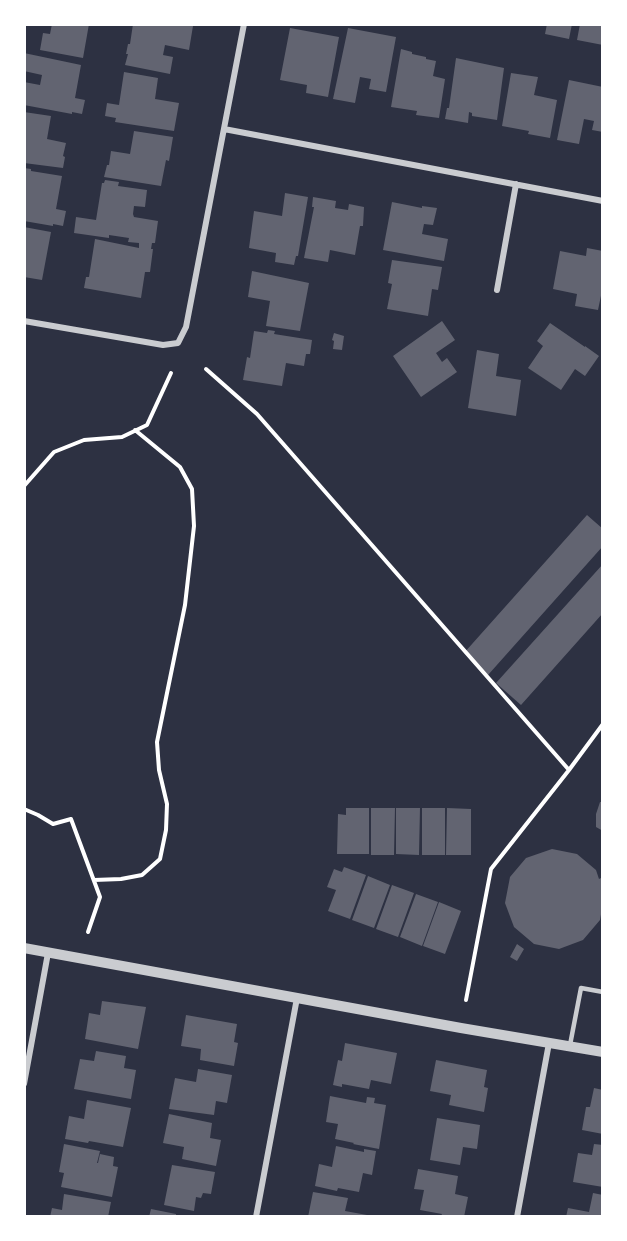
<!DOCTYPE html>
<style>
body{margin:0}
#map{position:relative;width:627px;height:1241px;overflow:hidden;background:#2d3142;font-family:"PT Sans Narrow",sans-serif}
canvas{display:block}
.frame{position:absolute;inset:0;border:26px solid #fff;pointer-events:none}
</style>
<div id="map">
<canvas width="627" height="1241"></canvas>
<div class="frame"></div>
</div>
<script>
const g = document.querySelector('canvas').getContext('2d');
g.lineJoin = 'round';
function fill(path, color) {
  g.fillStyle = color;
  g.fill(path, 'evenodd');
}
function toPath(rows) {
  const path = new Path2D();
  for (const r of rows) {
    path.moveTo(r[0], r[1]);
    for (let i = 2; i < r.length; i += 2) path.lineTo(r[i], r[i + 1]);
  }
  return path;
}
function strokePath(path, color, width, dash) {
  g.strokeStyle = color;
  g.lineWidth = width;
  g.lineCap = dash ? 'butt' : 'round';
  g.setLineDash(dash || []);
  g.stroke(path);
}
fill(toPath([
 [52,24,89,24,83,58,40,50,43,33,50,34],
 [133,24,179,24,193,26,189,50,165,45,163,55,173,57,170,74,125,65,128,54,126,54,128,44,130,44],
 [547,24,572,24,569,39,545,34],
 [580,24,603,24,603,45,577,40],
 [290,28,339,37,328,97,306,93,307,85,280,80],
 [348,28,396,37,386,92,369,89,371,79,360,77,355,103,333,99],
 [401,49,412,52,412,54,426,57,426,59,436,61,433,76,445,79,439,118,416,115,417,111,391,107],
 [24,53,81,65,75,98,85,100,82,114,72,112,72,114,24,105,24,82,40,85,42,75,24,71],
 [456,58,504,68,497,120,472,116,472,113,469,112,468,123,445,119,447,108,449,108],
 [124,72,158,78,155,99,179,103,174,131,115,122,116,118,105,116,107,103,119,105],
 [511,73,538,77,534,95,557,100,550,138,528,134,529,131,502,126],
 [569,80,603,87,603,132,592,130,594,121,584,119,579,144,557,140],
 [24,112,51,116,47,139,66,143,63,156,65,157,63,168,24,163],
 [134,131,173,137,169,161,166,160,161,186,104,177,107,165,109,165,111,151,130,154],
 [24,168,31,169,31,171,62,176,56,209,66,211,63,226,53,224,53,226,24,221],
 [105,180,119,182,118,186,147,190,145,207,134,206,133,214,134,217,158,221,155,243,152,243,151,249,153,249,150,272,145,272,141,298,84,288,86,277,89,277,95,239,139,248,139,243,128,242,129,238,109,235,109,238,74,233,76,217,96,220,102,183,104,183],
 [285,193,308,197,298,256,296,256,294,265,275,262,276,253,249,248,254,211,282,216],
 [313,197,336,201,335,208,348,210,349,204,364,207,363,226,360,226,355,255,330,250,328,262,304,258,314,207,312,207],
 [392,202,422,208,422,206,437,208,433,225,424,224,422,234,448,239,444,261,383,250],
 [24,227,51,232,42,280,24,277],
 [587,248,603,251,603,286,598,310,575,306,577,294,553,289,560,251,586,256],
 [392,260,442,267,438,290,432,289,428,316,387,309,392,284,388,283],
 [252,271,309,283,300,331,266,326,270,301,248,297],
 [442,321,455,340,436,353,442,362,447,358,457,372,421,397,393,356],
 [550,323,585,347,585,346,599,356,585,376,575,369,561,390,528,368,543,346,537,341],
 [268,330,275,331,274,334,312,340,310,354,306,354,304,366,286,363,282,386,243,380,247,357,250,358,254,331,267,333],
 [334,333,344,336,342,350,333,349,334,341,332,340],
 [477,350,499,354,496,376,521,380,516,416,468,408],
 [587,515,603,529,603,546,488,675,464,653],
 [603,564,603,613,521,705,496,683],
 [600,802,603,802,603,831,596,827,596,814],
 [346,808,369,808,369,854,337,854,338,814,346,815],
 [371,808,395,808,394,855,371,855],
 [396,808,420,808,419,855,396,854],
 [422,808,445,808,445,855,422,855],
 [447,808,471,809,471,855,446,855],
 [552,849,577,854,596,870,599,879,603,877,603,887,602,888,603,903,600,920,583,940,559,949,534,944,514,927,505,903,510,877,526,858],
 [344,867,366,875,350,919,328,911,336,890,327,887,334,869,342,872],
 [368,876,390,885,374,928,352,920],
 [392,885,414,893,398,937,376,929],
 [416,894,438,902,422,946,400,937],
 [439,902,461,911,445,954,423,946],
 [517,944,524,949,517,961,510,957],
 [102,1001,146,1007,138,1049,85,1039,89,1013,100,1015],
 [186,1015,237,1024,234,1042,238,1043,234,1066,200,1060,201,1049,181,1046],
 [345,1043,397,1053,391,1084,371,1080,369,1089,342,1084,342,1087,333,1085,338,1060,342,1061],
 [96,1051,126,1056,124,1068,136,1070,131,1099,74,1089,80,1059,94,1061],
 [436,1060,487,1070,484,1087,488,1088,484,1112,449,1105,451,1095,430,1091],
 [198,1069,232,1075,227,1103,216,1101,214,1115,169,1109,175,1078,196,1082],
 [594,1088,603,1090,603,1134,582,1130,586,1107,590,1107],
 [330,1096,366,1103,367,1097,375,1098,374,1103,386,1105,379,1149,353,1144,354,1143,335,1139,338,1124,326,1122],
 [87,1100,131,1108,123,1147,89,1141,88,1143,65,1139,69,1116,84,1119],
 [169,1114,212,1123,210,1138,221,1140,216,1166,182,1159,184,1147,163,1143],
 [437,1118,480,1125,477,1149,463,1147,460,1165,430,1160],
 [64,1144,100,1151,97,1163,98,1163,100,1154,114,1157,113,1166,118,1167,112,1197,61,1187,64,1173,59,1172],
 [594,1144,603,1145,603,1187,573,1182,578,1153,592,1155],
 [336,1146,364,1152,364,1149,376,1151,372,1175,363,1173,359,1192,338,1188,337,1191,315,1186,319,1164,332,1167],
 [172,1165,215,1172,211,1194,203,1193,201,1198,196,1197,194,1211,164,1205],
 [418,1169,458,1176,455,1194,468,1197,464,1217,448,1217,441,1216,442,1214,420,1210,424,1190,414,1189],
 [313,1192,348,1198,345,1211,367,1215,367,1217,308,1217],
 [593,1193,603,1195,603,1217,566,1217,568,1208,589,1212],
 [64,1194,111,1202,108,1217,50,1217,52,1208,62,1210],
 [151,1209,176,1214,176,1217,149,1217]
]), '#626471');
strokePath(toPath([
 [206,369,257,414,569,770],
 [24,486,54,452,84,440,122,437,147,425,171,373],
 [24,809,38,815,53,824,71,819,100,897,88,932],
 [94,880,121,879,142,875,160,859,166,830,167,804,159,770,157,742,185,605,194,526,192,489,180,467,135,430],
 [466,1000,491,869,569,770,603,724]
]), '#fff', 4);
strokePath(toPath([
 [570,1045,581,988,603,992]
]), '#caccd0', 4.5);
strokePath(toPath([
 [224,129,603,201],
 [497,290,516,184],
 [24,321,163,345,178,343,186,327,244,24],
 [24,1084,48,953],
 [256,1217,297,998],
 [517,1217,549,1043]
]), '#caccd0', 6);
strokePath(toPath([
 [24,948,461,1028,603,1052]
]), '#caccd0', 10);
</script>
